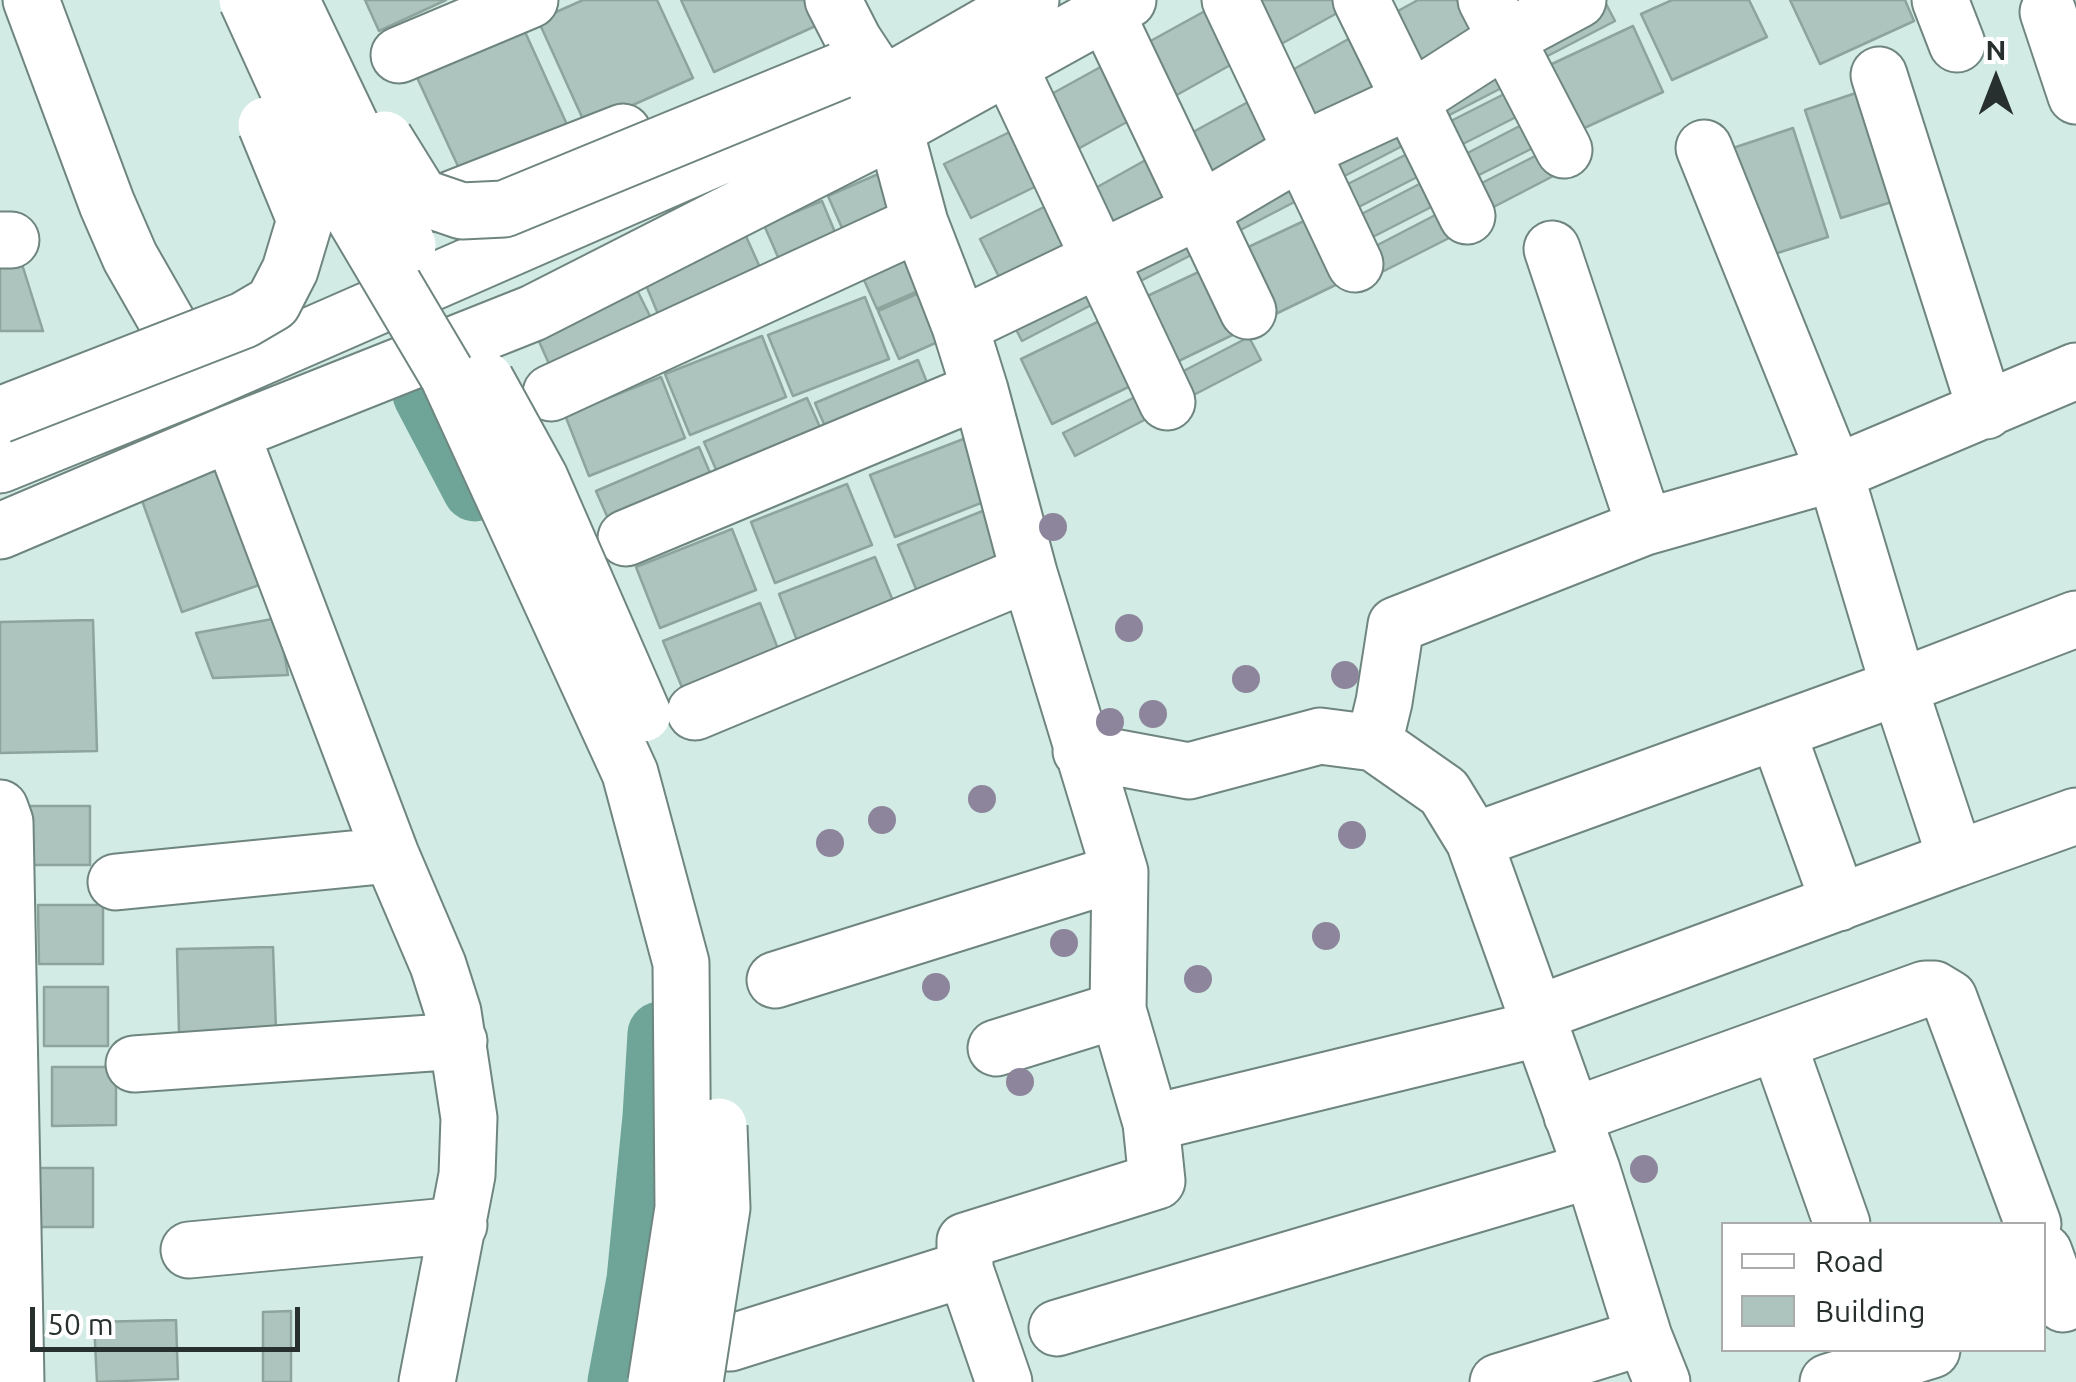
<!DOCTYPE html>
<style>
body{margin:0}
#map{position:relative;width:2076px;height:1382px;overflow:hidden;background:#d2ebe4;font-family:Ubuntu,sans-serif}
canvas{display:block}
.legend{position:absolute;left:1721px;top:1222px;width:325px;height:130px;box-sizing:border-box;background:#fff;border:2px solid #a9acab;margin:0;padding:12px 18px;list-style:none;font-size:30px;color:#27302e}
.legend li{display:flex;align-items:center;gap:20px;height:50px}
.legend b{width:50px;border:2px solid #a9acab}
.north{position:absolute;left:1946px;top:30px;width:100px;height:100px;-webkit-text-stroke:8px #fff;paint-order:stroke;rotate:0deg;font-size:28px;font-weight:700;line-height:40px;text-align:center;color:#27302e}
.north::after{content:'';display:block;margin:auto;width:35px;height:45px;background:#27302e;clip-path:polygon(50% 0,100% 100%,50% 72%,0 100%)}
.scale{position:absolute;left:30px;top:1307px;width:270px;height:45px;box-sizing:border-box;border:5px solid #27302e;border-top:0;padding-left:12px;font-size:30px;line-height:35px;white-space:nowrap;color:#27302e;-webkit-text-stroke:8px #fff;paint-order:stroke}
</style>
<div id="map">
<canvas width="2076" height="1382"></canvas>
<ul class="legend">
<li><b style="height:12px;background:#fff"></b>Road</li>
<li><b style="height:28px;background:#acc4bd"></b>Building</li>
</ul>
<div class="north">N</div>
<div class="scale">50 m</div>
</div>
<script>
const g = document.querySelector('canvas').getContext('2d');
g.lineJoin = 'round';
function toPath(rows) {
  const path = new Path2D();
  for (const r of rows) {
    path.moveTo(r[0], r[1]);
    for (let i = 2; i < r.length; i += 2) path.lineTo(r[i], r[i + 1]);
  }
  return path;
}
function strokePath(path, color, width, dash) {
  g.strokeStyle = color;
  g.lineWidth = width;
  g.lineCap = dash ? 'butt' : 'round';
  g.setLineDash(dash || []);
  g.stroke(path);
}
function fill(path, color) {
  g.fillStyle = color;
  g.fill(path, 'evenodd');
}
strokePath(toPath([
 [425,394,475,489],
 [620,1382,639,1280,655,1117,660,1034]
]), '#6ea598', 65);
const building = toPath([
 [365,0,446,0,379,31,365,0],
 [583,0,657,0,693,78,586,126,538,20,583,0],
 [681,0,809,0,820,24,714,72,681,0],
 [1244,0,1347,0,1350,6,1272,49,1244,0],
 [1418,0,1479,0,1494,27,1416,70,1387,17,1418,0],
 [1604,0,1615,21,1536,62,1524,39,1604,0],
 [1672,0,1749,0,1767,37,1672,80,1641,14,1672,0],
 [1790,0,1905,0,1914,21,1820,64,1790,0],
 [1214,6,1243,58,1166,101,1136,49,1214,6],
 [521,23,569,129,463,177,414,71,521,23],
 [1633,26,1663,92,1569,135,1539,70,1633,26],
 [1363,31,1392,84,1314,127,1285,74,1363,31],
 [1115,59,1145,112,1067,155,1037,102,1115,59],
 [1501,59,1513,82,1434,123,1422,100,1501,59],
 [1518,87,1530,110,1451,150,1439,127,1518,87],
 [1865,90,1901,199,1841,218,1805,110,1865,90],
 [1259,96,1289,149,1211,192,1182,138,1259,96],
 [1535,118,1547,141,1467,181,1456,159,1535,118],
 [1398,119,1410,142,1331,183,1319,160,1398,119],
 [1024,125,1051,179,971,218,944,164,1024,125],
 [1793,128,1828,237,1768,256,1733,148,1793,128],
 [1549,149,1561,172,1482,213,1470,189,1549,149],
 [1415,150,1427,172,1347,213,1336,190,1415,150],
 [1160,152,1190,204,1112,247,1083,195,1160,152],
 [885,171,906,219,849,244,828,196,885,171],
 [1294,174,1306,196,1227,237,1216,214,1294,174],
 [1429,179,1441,202,1361,243,1350,220,1429,179],
 [1060,199,1086,254,1007,293,980,239,1060,199],
 [822,201,842,249,785,273,764,225,822,201],
 [1445,210,1457,234,1378,274,1366,251,1445,210],
 [1321,213,1352,277,1259,322,1227,257,1321,213],
 [1191,226,1203,249,1125,289,1112,266,1191,226],
 [745,234,766,281,663,326,643,278,745,234],
 [913,236,934,284,877,309,855,260,913,236],
 [0,261,21,261,43,331,0,331,0,261],
 [1220,262,1251,326,1158,371,1126,306,1220,262],
 [1089,277,1101,300,1022,341,1010,318,1089,277],
 [634,284,657,330,554,375,533,328,634,284],
 [935,286,956,334,899,359,878,311,935,286],
 [865,297,889,359,793,396,768,335,865,297],
 [1114,314,1145,379,1052,424,1021,359,1114,314],
 [762,336,786,397,690,435,665,374,762,336],
 [1249,337,1261,360,1182,401,1170,378,1249,337],
 [918,360,934,400,832,443,815,403,918,360],
 [661,377,685,438,589,476,565,415,661,377],
 [1143,393,1154,415,1075,456,1063,433,1143,393],
 [807,398,828,445,725,490,704,442,807,398],
 [966,438,991,499,895,537,870,475,966,438],
 [699,447,719,494,617,539,596,491,699,447],
 [214,453,262,584,182,612,135,481,214,453],
 [847,484,872,545,775,583,751,522,847,484],
 [995,506,1020,568,923,606,898,545,995,506],
 [732,529,756,590,660,628,636,567,732,529],
 [875,557,900,618,803,656,779,594,875,557],
 [760,603,784,664,688,702,663,641,760,603],
 [278,618,288,675,213,678,196,633,278,618],
 [93,620,97,751,0,753,0,622,93,620],
 [25,806,90,806,90,865,26,865,25,806],
 [38,905,103,905,103,964,39,964,38,905],
 [273,947,276,1030,179,1033,177,949,273,947],
 [44,987,108,987,108,1046,44,1046,44,987],
 [52,1067,116,1067,116,1125,52,1126,52,1067],
 [28,1168,93,1168,93,1227,28,1227,28,1168],
 [291,1311,291,1382,263,1382,263,1312,291,1311],
 [176,1320,178,1379,97,1382,94,1322,176,1320]
]);
fill(building, '#acc4bd');
strokePath(building, '#8da49d', 2.5);
const minor = toPath([
 [31,0,107,204,130,257,202,383],
 [833,0,854,41,883,85,920,223,960,326,980,390,1029,573,1120,872,1118,1010,1151,1123,1157,1181,965,1241,965,1269,1004,1382],
 [1230,0,1355,264],
 [1361,0,1467,216],
 [1486,0,1564,150],
 [1940,0,1957,44],
 [2048,12,2076,96],
 [1106,13,1248,311],
 [399,55,530,0],
 [1008,64,1167,402],
 [1879,75,1986,411],
 [439,204,623,132],
 [0,240,11,240],
 [1552,249,1645,527],
 [960,326,1201,210,1303,150,1409,101,1507,38,1578,0],
 [551,393,920,223],
 [231,433,391,855,438,965,453,1012,469,1118,467,1175,427,1382],
 [0,465,202,383,883,85,1031,0],
 [0,531,231,433,533,313,893,130,1128,0],
 [626,538,980,390],
 [695,712,1029,573],
 [1777,731,1839,903],
 [1374,743,1384,702,1396,625,1645,527,1835,473,2076,371],
 [1081,751,1189,771,1320,736,1374,743,1444,792,1474,841,1592,1170,1644,1337,1662,1382],
 [0,808,5,822,16,1382],
 [1474,841,1899,687,2076,619],
 [1956,859,2076,816],
 [116,882,391,855],
 [775,980,1120,872],
 [1536,1014,1956,859,1899,687,1835,473,1704,148],
 [1778,1043,1842,1224],
 [996,1048,1118,1010],
 [134,1064,459,1041],
 [1572,1116,1925,989,1934,989,1949,998,2033,1224],
 [1151,1123,1541,1028],
 [189,1250,459,1225],
 [2044,1252,2063,1304],
 [1057,1328,1592,1170],
 [730,1343,965,1269],
 [1498,1382,1644,1337],
 [1828,1382,1932,1350]
]);
strokePath(minor, '#6f857f', 59);
strokePath(minor, '#fff', 55);
const minorBridge = toPath([
 [247,0,319,158,448,376,630,773,681,963,683,1208,656,1382],
 [291,0,408,245],
 [385,139,421,197,462,211,504,209,840,71],
 [486,380,540,478,643,714],
 [0,415,244,320,273,303,290,270,305,220,266,125],
 [695,1382,722,1208,719,1126]
]);
strokePath(minorBridge, '#6f857f', 59, []);
strokePath(minorBridge, '#fff', 55);
g.fillStyle = '#8d859c';
for (const [x, y] of [
 [1053,527],
 [1129,628],
 [1345,675],
 [1246,679],
 [1153,714],
 [1110,722],
 [982,799],
 [882,820],
 [1352,835],
 [830,843],
 [1326,936],
 [1064,943],
 [1198,979],
 [936,987],
 [1020,1082],
 [1644,1169]
]) {
  g.beginPath();
  g.arc(x, y, 14, 0, 2 * Math.PI);
  g.fill();
}
</script>
